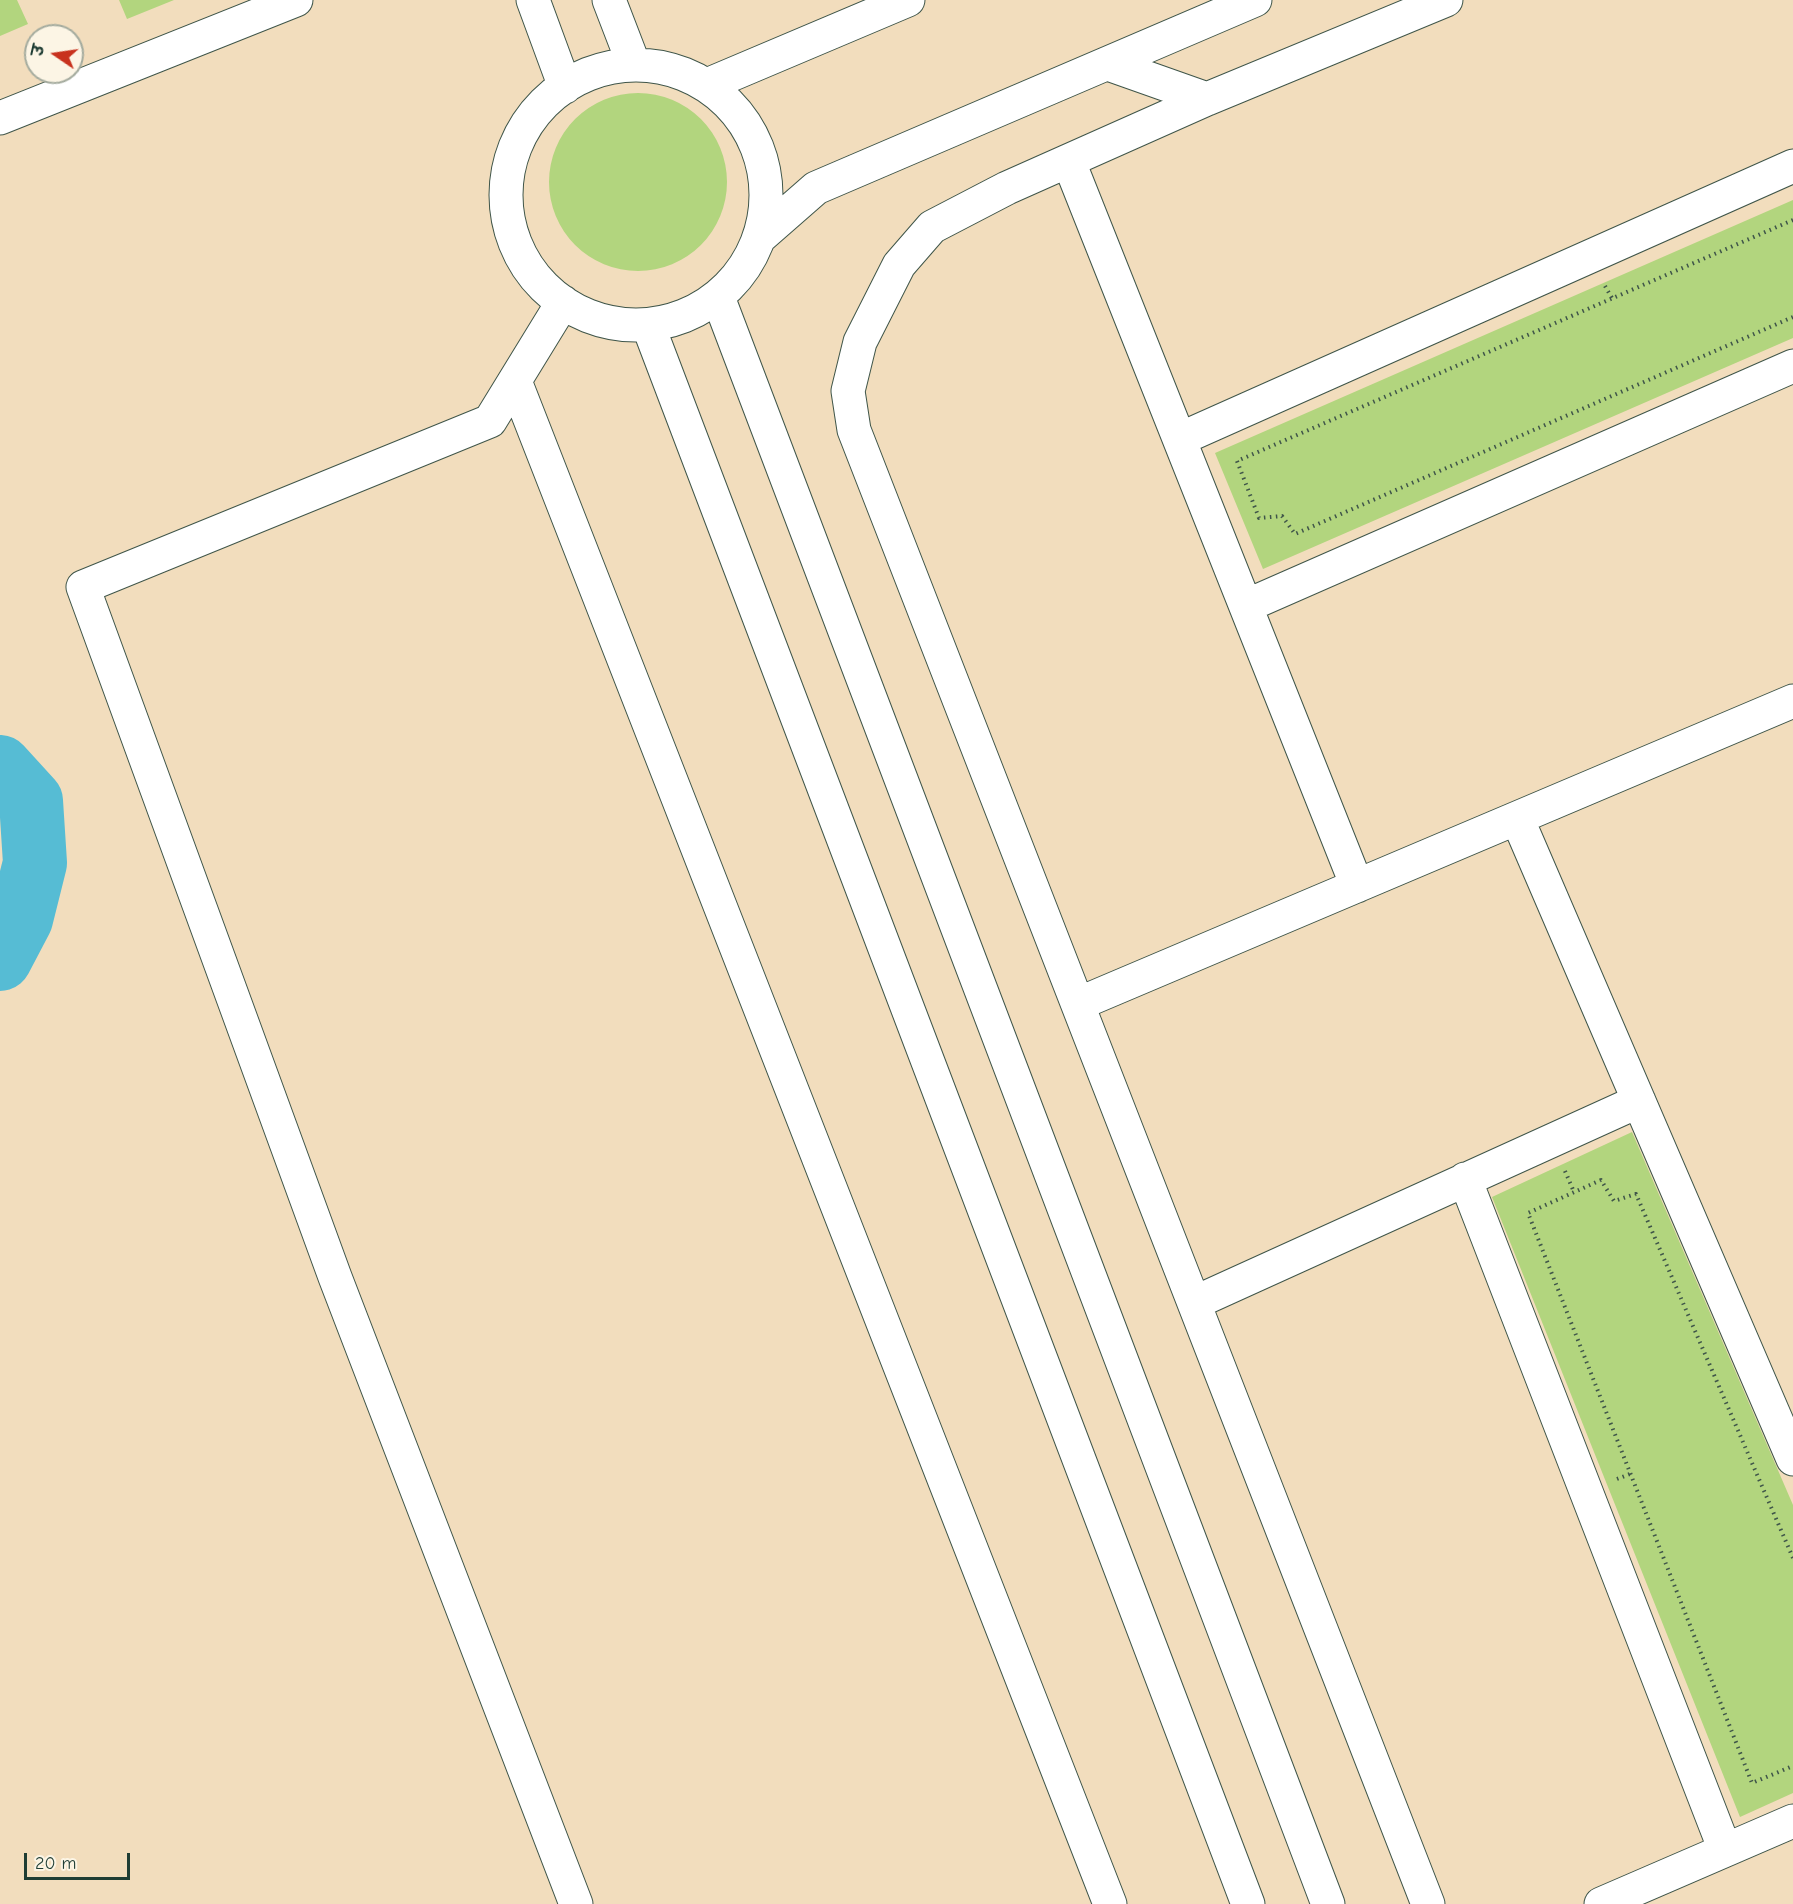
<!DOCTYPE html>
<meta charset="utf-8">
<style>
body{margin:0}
#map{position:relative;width:1793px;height:1904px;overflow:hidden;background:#f2ddbd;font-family:"Comic Neue","Playpen Sans Deva",sans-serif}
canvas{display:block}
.north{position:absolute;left:24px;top:24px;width:60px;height:60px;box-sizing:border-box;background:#fcf5e5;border:2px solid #a4ab9e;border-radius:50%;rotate:283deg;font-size:16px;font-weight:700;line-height:24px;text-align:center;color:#1f3d34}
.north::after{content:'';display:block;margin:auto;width:21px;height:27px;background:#c8321e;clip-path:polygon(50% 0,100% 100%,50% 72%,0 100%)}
.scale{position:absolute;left:24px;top:1853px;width:106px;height:27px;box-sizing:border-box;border:3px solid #1f3d34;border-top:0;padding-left:8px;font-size:18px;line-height:21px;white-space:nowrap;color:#1f3d34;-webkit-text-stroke:4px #fcf5e5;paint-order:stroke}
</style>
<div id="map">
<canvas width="1793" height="1904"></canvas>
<div class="north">उ</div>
<div class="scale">20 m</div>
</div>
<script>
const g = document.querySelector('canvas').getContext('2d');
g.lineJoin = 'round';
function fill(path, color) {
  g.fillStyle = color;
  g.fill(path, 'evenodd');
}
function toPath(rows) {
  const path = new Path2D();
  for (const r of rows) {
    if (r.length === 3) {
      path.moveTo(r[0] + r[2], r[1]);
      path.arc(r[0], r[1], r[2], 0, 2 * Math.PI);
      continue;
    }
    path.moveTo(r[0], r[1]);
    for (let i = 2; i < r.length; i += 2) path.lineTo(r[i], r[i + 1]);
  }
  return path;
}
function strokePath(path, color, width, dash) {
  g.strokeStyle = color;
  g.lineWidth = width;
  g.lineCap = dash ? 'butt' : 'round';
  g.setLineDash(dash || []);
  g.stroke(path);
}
fill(toPath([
 [0,0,17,0,28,24,0,36],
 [119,0,174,0,127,19],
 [638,182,89],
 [1793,200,1793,338,1263,569,1215,453],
 [1632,1132,1793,1505,1793,1793,1740,1817,1492,1197]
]), '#b2d57e');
strokePath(toPath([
 [0,767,31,801,35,863,21,919,0,959]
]), '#56bcd4', 64);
const minor = toPath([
 [533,0,565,87],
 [609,0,634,65],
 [1108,64,1207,99],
 [636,195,130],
 [707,85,908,0],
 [0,118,296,0],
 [1069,162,1357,886],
 [760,237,816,188,1255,0],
 [718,297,1328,1904],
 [563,302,490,421,83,587,335,1277,576,1904],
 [648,325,1248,1904],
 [515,381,1110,1904],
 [1180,439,1793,166],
 [1246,606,1793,366],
 [1517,818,1793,1459],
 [1078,1004,1793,701],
 [1465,1179,1725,1850],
 [1194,1303,1639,1101],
 [1428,1904,854,430,848,391,860,342,899,265,932,227,1007,188,1207,99,1446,0],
 [1601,1904,1793,1821]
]);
strokePath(minor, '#3f5549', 35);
strokePath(toPath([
 [1793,220,1237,461,1259,518,1282,516,1295,534,1793,317],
 [1605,286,1612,298],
 [1565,1171,1574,1192],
 [1617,1479,1630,1474],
 [1793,1558,1636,1194,1614,1201,1601,1180,1528,1213,1752,1783,1793,1766]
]), '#3f5549', 4, [1.5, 4.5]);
strokePath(minor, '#fff', 33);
</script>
